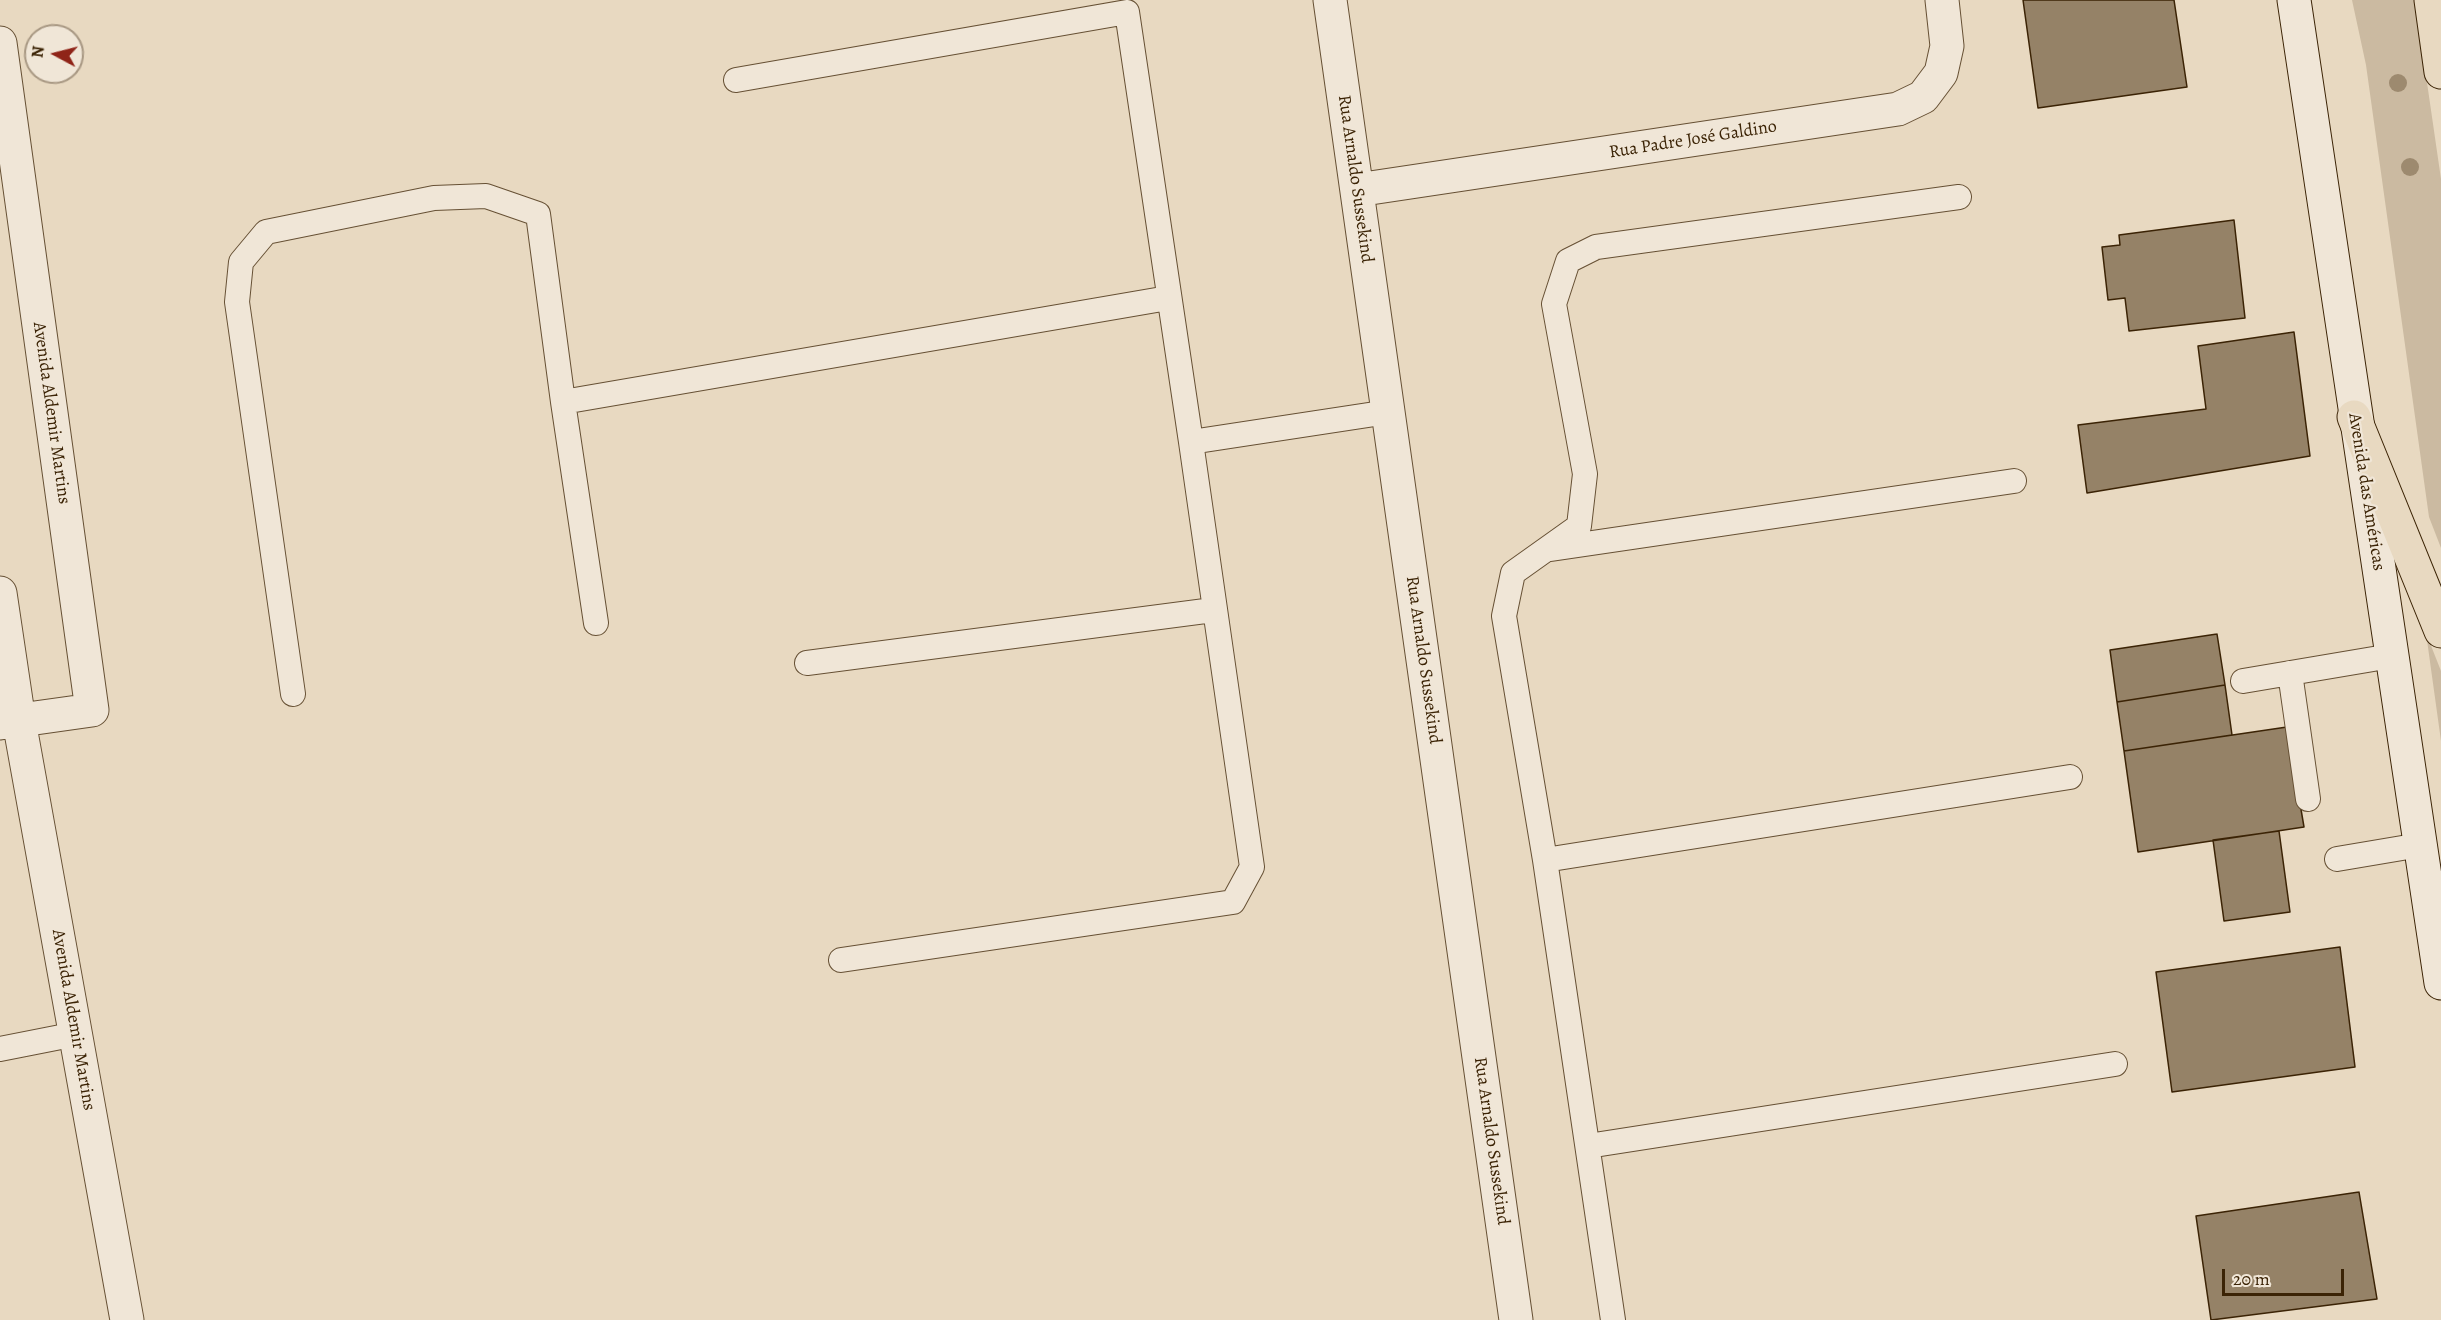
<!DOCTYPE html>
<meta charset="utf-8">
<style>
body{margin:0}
#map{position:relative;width:2441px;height:1320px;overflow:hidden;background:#e8d9c1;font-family:Alegreya,serif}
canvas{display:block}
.north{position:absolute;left:24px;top:24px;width:60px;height:60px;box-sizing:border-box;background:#f0e6d7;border:2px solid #a89883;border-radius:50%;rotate:277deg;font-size:16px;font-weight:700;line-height:24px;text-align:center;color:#3b2305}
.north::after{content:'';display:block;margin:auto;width:21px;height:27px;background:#8f2418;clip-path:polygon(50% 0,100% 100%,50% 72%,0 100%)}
.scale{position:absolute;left:2222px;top:1269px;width:122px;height:27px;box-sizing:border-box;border:3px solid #3b2305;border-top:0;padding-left:8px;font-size:18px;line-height:21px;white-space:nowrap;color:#3b2305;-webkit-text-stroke:4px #f0e6d7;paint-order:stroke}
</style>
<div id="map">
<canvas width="2441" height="1320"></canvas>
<div class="north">N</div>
<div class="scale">20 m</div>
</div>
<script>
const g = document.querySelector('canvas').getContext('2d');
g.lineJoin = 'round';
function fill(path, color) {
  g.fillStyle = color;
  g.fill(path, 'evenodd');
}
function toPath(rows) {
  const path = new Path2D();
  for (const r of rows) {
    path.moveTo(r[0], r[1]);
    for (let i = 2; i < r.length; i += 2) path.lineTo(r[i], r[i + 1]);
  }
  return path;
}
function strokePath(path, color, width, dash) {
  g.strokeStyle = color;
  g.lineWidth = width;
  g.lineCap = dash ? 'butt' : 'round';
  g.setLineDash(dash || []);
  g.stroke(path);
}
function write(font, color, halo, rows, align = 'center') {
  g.font = font + ' Alegreya,serif';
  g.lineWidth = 4.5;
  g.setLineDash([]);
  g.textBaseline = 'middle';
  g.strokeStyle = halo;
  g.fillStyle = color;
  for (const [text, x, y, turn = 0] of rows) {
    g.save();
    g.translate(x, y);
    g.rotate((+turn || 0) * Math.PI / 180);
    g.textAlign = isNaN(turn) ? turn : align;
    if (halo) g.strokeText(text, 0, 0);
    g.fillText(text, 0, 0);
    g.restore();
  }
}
fill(toPath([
 [2352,0,2415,0,2441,179,2441,548,2429,517,2366,65],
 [2426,633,2441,671,2441,741]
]), '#cbbaa1');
const building = toPath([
 [2023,0,2174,0,2187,87,2038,108,2023,0],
 [2234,220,2245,318,2129,331,2125,298,2108,300,2102,247,2120,245,2119,235,2234,220],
 [2294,332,2310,456,2087,493,2078,425,2206,409,2198,346,2294,332],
 [2217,634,2225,685,2117,702,2110,650,2217,634],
 [2225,685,2232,735,2124,751,2117,702,2225,685],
 [2287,727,2304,827,2138,852,2124,751,2287,727],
 [2279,831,2290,912,2224,921,2213,840,2279,831],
 [2340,947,2355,1067,2172,1092,2156,972,2340,947],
 [2359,1192,2377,1299,2211,1320,2196,1216,2359,1192]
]);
fill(building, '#958267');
strokePath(building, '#3b2305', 1.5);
const service = toPath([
 [736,80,1127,12,1191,442],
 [1551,549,2014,481],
 [596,623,563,402,1168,298],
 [807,663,1213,610],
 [2290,673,2308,799],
 [2243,681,2391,656],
 [293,694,237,302,241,262,266,232,434,198,486,196,538,214,563,402],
 [2337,859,2420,845],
 [1545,860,2070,777],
 [841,960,1233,902,1252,867,1191,442,1388,412],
 [0,1049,76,1034],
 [1588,1146,2115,1064],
 [1613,1320,1545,860,1504,616,1513,573,1579,526,1585,474,1554,304,1568,261,1596,247,1959,197]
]);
const minor = toPath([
 [1330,0,1516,1320],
 [0,43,92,710,0,723],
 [1357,190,1898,109,1923,97,1941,73,1947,46,1942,0],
 [0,593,19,721,127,1320]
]);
const secondary = toPath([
 [2294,0,2441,983]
]);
const trunk = toPath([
 [2431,0,2441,72],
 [2354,417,2441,631]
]);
strokePath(service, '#665034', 26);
strokePath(minor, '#665034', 35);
strokePath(secondary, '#3b2305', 35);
strokePath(trunk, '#3b2305', 35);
strokePath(service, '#f0e6d7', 24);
strokePath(minor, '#f0e6d7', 33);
strokePath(secondary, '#f0e6d7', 33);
strokePath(trunk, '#e8d9c1', 33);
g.fillStyle = '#9d8a6f';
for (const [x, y] of [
 [2398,83],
 [2410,167]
]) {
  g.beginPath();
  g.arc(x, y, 9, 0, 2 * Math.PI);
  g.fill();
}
write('18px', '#3b2305', '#f0e6d7', [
 ["Rua Padre José Galdino",1693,140,-9],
 ["Rua Arnaldo Sussekind",1355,179,82],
 ["Avenida Aldemir Martins",51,413,82],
 ["Avenida das Américas",2366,492,81],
 ["Rua Arnaldo Sussekind",1423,660,82],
 ["Avenida Aldemir Martins",73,1020,80],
 ["Rua Arnaldo Sussekind",1491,1141,82]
]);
</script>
